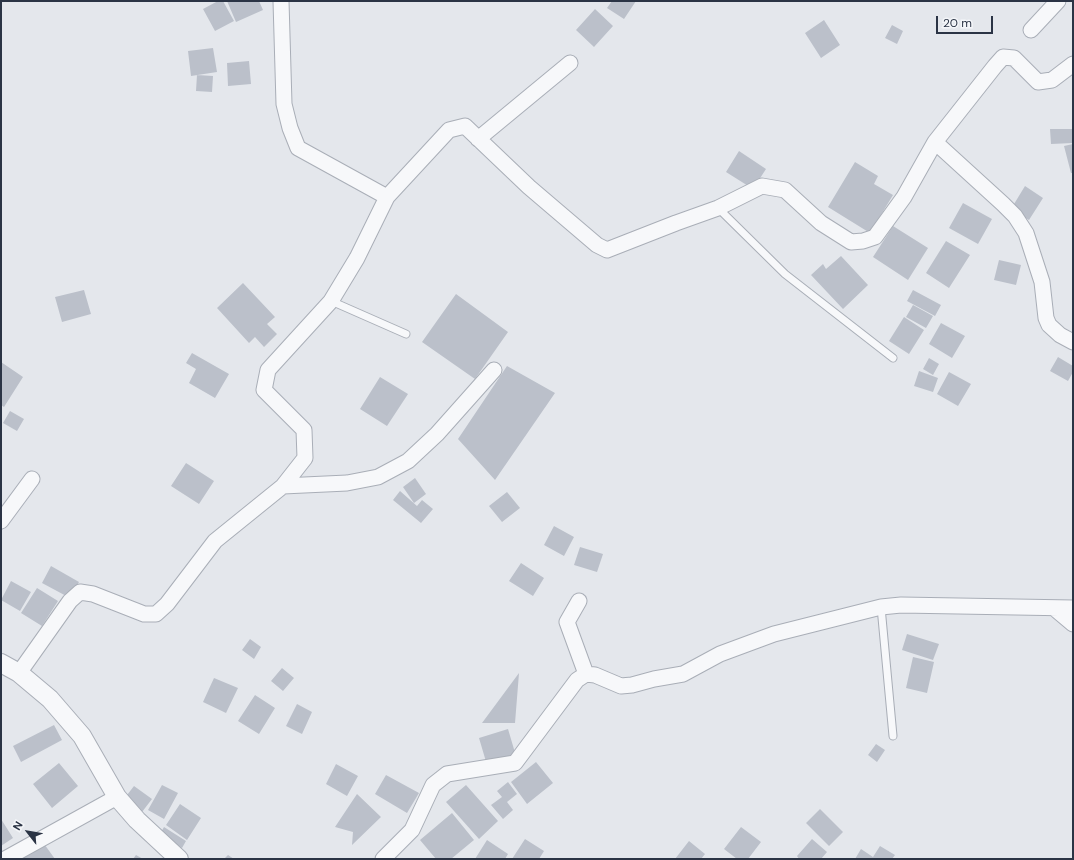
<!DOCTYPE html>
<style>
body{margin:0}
#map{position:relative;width:1074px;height:860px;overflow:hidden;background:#e4e7ec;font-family:"DM Sans",sans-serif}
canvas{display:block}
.frame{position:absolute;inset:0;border:2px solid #2b3445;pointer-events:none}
.north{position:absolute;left:8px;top:812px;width:40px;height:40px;-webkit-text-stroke:3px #f4f6f9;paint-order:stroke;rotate:301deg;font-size:11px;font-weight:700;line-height:16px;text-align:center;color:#2b3445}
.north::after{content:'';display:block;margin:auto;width:14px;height:18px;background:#2b3445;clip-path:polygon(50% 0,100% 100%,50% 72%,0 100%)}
.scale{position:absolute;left:936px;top:16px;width:57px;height:18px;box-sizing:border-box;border:2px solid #2b3445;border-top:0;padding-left:5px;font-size:12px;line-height:14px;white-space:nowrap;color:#2b3445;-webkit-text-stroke:3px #f4f6f9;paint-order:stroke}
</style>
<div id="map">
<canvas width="1074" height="860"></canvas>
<div class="frame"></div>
<div class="north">N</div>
<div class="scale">20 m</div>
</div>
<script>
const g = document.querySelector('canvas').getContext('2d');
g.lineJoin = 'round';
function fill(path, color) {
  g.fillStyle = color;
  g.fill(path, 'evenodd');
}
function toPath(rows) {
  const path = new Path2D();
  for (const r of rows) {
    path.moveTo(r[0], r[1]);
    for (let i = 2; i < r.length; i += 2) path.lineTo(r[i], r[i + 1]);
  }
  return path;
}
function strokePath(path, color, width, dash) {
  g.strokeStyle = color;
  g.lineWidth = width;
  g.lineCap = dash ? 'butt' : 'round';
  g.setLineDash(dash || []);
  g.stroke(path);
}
fill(toPath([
 [218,1,223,1,234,21,215,31,203,9],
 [227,1,259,1,263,10,236,22],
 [612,1,636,1,624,19,607,8],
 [595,9,613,26,594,47,576,30],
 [824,20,840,45,821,58,805,33],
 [892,25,903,31,897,44,885,38],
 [213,48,217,72,191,76,188,51],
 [249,61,251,84,228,86,227,63],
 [197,75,213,76,212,92,196,91],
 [1050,129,1073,129,1073,143,1051,144],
 [1073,144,1073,173,1071,173,1064,146],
 [739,151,766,169,753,189,726,172],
 [855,162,878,176,874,184,893,195,870,233,828,207],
 [1025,186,1043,198,1029,220,1011,209],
 [963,203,992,219,978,244,949,228],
 [893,226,928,248,908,280,873,257],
 [946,241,970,255,949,288,926,273],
 [841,256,868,285,843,309,811,275,823,264,826,269],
 [999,260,1021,265,1016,285,994,280],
 [243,283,275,317,267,324,277,334,264,347,255,337,249,343,217,308],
 [84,290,91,314,62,322,55,297],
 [913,290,941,305,935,316,907,301],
 [456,294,508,332,475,379,422,342],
 [913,305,933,316,926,328,906,317],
 [904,317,924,330,909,354,889,341],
 [941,323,965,336,952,358,929,344],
 [192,353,229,374,215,398,189,383,196,369,186,363],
 [1058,357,1073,366,1073,372,1068,381,1050,371],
 [929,358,939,364,933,375,923,369],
 [1,362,23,377,4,407,1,405],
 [507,366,555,393,495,480,458,439],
 [919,371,938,378,933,392,914,386],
 [949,372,971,384,958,406,937,394],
 [380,377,408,394,387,426,360,409],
 [10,411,24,419,17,431,3,423],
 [186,463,214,481,199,504,171,486],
 [415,478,426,494,414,503,403,487],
 [400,491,417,506,422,500,433,509,421,523,393,500],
 [507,492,520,508,502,522,489,506],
 [554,526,574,537,564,556,544,545],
 [580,547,603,554,597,572,574,565],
 [521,563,544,578,533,596,509,581],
 [51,566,79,582,70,598,42,583],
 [11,581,31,592,20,611,1,600],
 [37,588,58,601,42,626,21,613],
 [907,634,939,644,933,660,902,650],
 [250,639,261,647,254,659,242,650],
 [913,657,934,662,927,693,906,688],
 [282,668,294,678,283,691,271,681],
 [519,673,515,723,482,723],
 [214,678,238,688,226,713,203,702],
 [255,695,275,708,259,734,238,721],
 [297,704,312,712,302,734,286,726],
 [54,725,62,740,21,762,13,746],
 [508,729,516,756,487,765,479,738],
 [876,744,885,750,877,762,868,755],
 [536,762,553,783,527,804,511,782],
 [59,763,78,786,52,808,33,784],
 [336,764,358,776,347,796,326,784],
 [386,775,419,793,407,813,375,794],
 [508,782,517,794,507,802,513,810,503,819,491,805,502,797,497,791],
 [162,785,178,793,164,819,148,810],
 [466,785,498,821,479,839,446,802],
 [134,786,152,799,142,812,124,799],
 [357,794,381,817,352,845,353,832,335,827],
 [180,804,201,818,187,840,166,825],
 [820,809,843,832,829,846,806,823],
 [452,813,474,840,451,859,436,859,420,840],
 [1,819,13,838,1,846],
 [164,827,186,841,182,848,160,834],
 [741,827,761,842,748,859,737,859,724,849],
 [525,839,544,851,539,859,512,859],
 [812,839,827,852,821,859,799,859,797,856],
 [487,840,508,854,505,859,475,859],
 [42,841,55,859,18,859],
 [689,841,705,854,701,859,675,859],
 [880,846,895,855,892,859,855,859,861,849,873,857],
 [136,855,143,859,133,859],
 [228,855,234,859,224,859]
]), '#bbc0ca');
const service = toPath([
 [718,208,785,274,893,358],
 [331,301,406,334],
 [881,607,893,736]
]);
const minor = toPath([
 [1031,30,1058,1],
 [478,139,570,63],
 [935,142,1003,204,1015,216,1026,233,1042,282,1046,318,1049,325,1060,335,1073,342],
 [387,197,449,130,465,126,529,187,597,245,607,250,676,223,718,208,762,186,785,190,821,223,851,242,863,241,875,237,904,197,935,142,995,66,1003,57,1014,58,1038,82,1052,80,1073,64],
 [283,486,347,483,378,477,408,461,437,434,494,370],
 [1,521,32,479],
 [579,601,567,622,586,674],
 [1054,608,1073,624],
 [19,673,70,601,80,592,93,594,144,614,156,614,167,604,215,541,283,486,305,458,304,430,264,390,268,370,331,301,357,258,387,197,298,148,290,128,284,104,281,1],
 [5,859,117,797],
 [383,859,412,830,433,785,447,774,515,763,577,680,586,674,595,675,621,686,632,685,654,679,683,674,720,654,774,634,881,607,901,605,1073,608]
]);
const tertiary = toPath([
 [1,663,19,673,50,699,82,736,117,797,137,820,179,859]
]);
strokePath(service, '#a9aeb7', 9);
strokePath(minor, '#a9aeb7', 17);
strokePath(tertiary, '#a9aeb7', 20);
strokePath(service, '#f7f8fa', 7);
strokePath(minor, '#f7f8fa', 15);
strokePath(tertiary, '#f7f8fa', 18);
</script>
